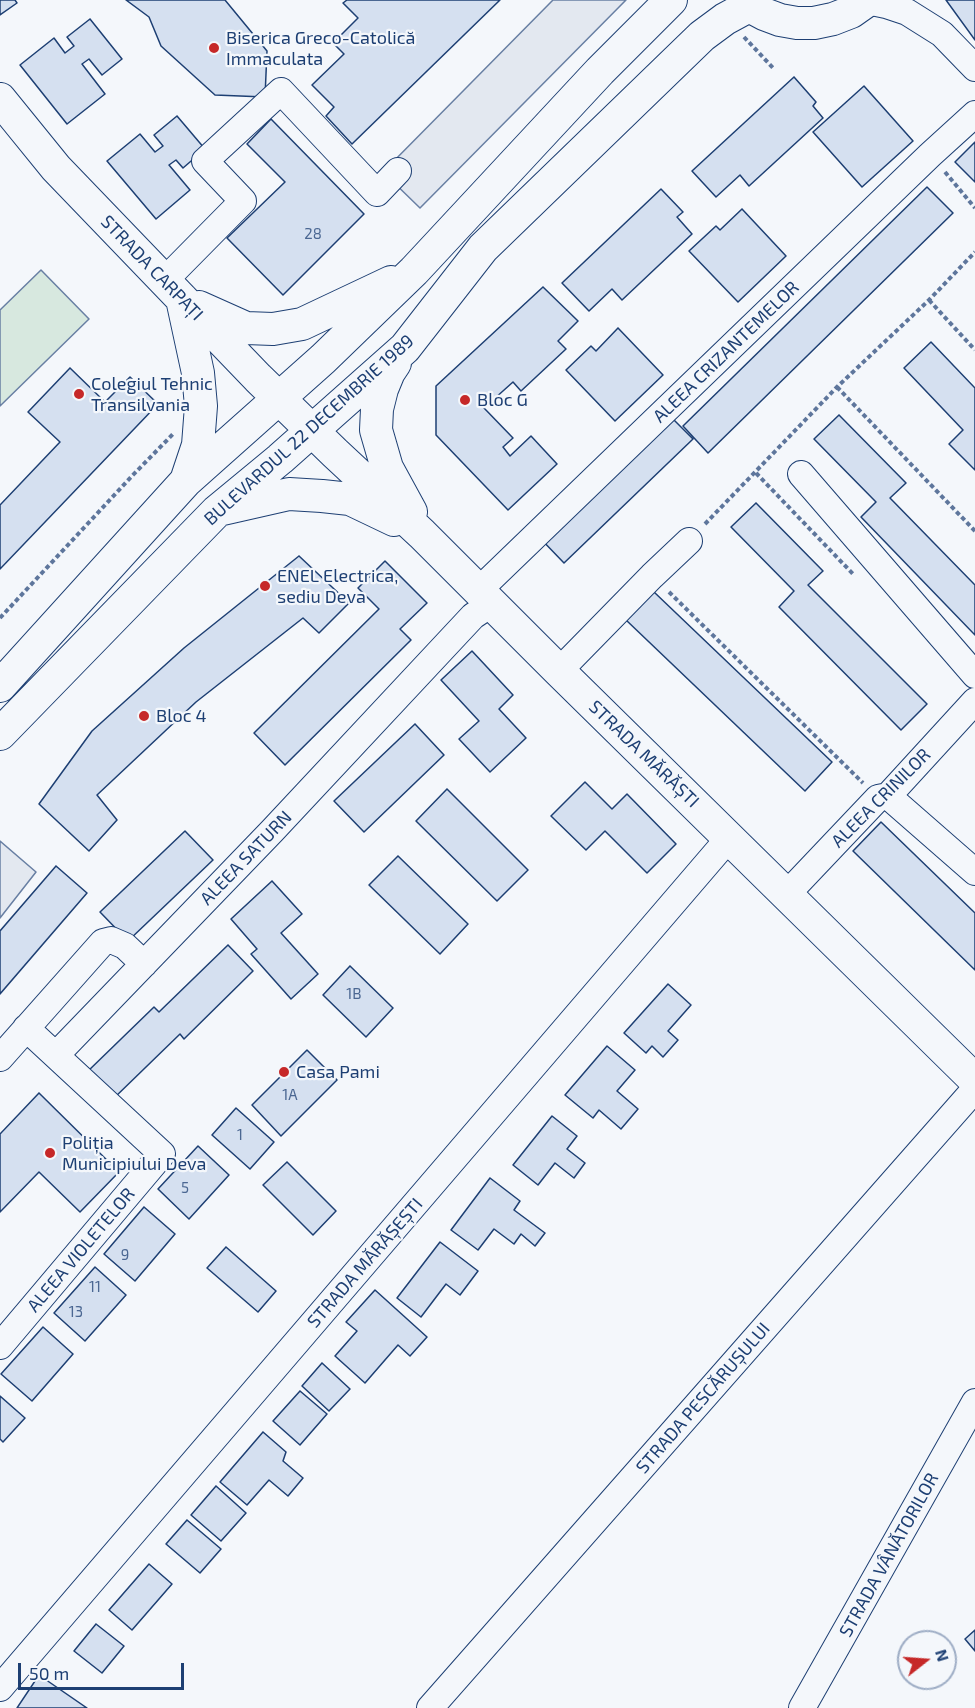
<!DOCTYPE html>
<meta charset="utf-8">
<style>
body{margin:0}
#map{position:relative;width:975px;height:1708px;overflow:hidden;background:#f4f7fb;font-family:"Exo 2",sans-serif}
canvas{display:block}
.north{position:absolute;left:897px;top:1630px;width:60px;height:60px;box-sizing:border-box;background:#f4f7fb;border:2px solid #9eadc5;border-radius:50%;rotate:73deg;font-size:16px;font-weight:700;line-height:24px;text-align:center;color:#1d3f73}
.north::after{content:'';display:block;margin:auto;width:21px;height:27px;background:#c62828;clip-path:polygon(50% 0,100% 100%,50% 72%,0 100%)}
.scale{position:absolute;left:18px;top:1663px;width:166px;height:27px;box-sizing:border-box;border:3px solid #1d3f73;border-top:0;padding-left:8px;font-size:18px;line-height:21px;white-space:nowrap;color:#1d3f73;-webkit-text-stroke:4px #f4f7fb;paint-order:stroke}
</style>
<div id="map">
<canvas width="975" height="1708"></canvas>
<div class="north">N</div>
<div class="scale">50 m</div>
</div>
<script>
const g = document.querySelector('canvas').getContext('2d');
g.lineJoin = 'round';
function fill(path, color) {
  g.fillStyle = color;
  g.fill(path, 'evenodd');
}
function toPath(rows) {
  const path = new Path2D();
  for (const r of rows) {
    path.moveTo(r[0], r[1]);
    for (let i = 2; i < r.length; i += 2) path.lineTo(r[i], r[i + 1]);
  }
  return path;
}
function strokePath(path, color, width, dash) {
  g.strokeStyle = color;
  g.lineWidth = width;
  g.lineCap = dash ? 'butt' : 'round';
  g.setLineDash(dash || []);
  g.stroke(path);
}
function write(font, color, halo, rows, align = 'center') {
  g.font = font + ' "Exo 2",sans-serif';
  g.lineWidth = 4.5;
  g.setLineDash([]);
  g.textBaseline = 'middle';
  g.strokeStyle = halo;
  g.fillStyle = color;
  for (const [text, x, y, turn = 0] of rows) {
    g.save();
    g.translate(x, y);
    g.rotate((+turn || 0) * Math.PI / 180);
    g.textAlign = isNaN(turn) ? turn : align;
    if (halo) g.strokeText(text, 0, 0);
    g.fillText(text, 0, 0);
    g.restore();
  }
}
const green = toPath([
 [41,270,89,319,0,406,0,310,41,270]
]);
fill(green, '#d7e8df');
strokePath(green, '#687fa3', 1.5);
const parking = toPath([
 [553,0,626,0,420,208,383,172,553,0],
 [0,841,36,872,0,918,0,841]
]);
fill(parking, '#e3e8f0');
strokePath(parking, '#687fa3', 1.5);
const building = toPath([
 [0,0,15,0,17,3,0,15,0,0],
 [126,0,225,0,267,51,265,97,215,95,161,46,149,17,126,0],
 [347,0,500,0,352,144,326,116,334,107,312,85,344,54,333,43,358,18,343,3,347,0],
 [946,0,975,0,975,40,946,0],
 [90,19,122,59,102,75,89,59,82,64,105,94,67,124,20,65,54,38,65,53,74,46,67,37,90,19],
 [794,77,816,102,813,106,823,118,749,186,740,175,716,197,692,171,794,77],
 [864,86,913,141,862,187,813,132,864,86],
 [177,116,205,149,183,168,176,160,169,165,190,190,156,219,107,161,140,134,155,152,163,146,154,135,177,116],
 [271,119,364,214,283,295,227,238,285,182,247,144,271,119],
 [975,142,975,182,955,162,975,142],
 [927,187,953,213,708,453,683,426,927,187],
 [661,189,683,212,677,217,692,234,622,300,612,289,589,311,562,283,661,189],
 [742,209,786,256,738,302,689,251,716,226,720,230,742,209],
 [543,287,578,321,558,341,566,349,521,391,513,382,484,408,513,438,503,447,510,456,531,436,557,464,508,510,436,435,436,386,543,287],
 [618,328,663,375,615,421,566,370,591,346,596,351,618,328],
 [931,342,975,388,975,470,949,444,963,430,904,368,931,342],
 [70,368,105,402,130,377,158,404,0,569,0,505,60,442,28,412,70,368],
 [666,412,693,439,564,563,538,536,666,412],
 [839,415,906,483,890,498,975,585,975,635,861,517,876,502,814,439,839,415],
 [756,503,823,571,808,585,927,704,901,730,779,607,794,591,731,527,756,503],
 [299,556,349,603,319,633,303,618,196,702,97,795,117,820,89,851,39,804,92,731,184,648,299,556],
 [385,561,427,603,400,629,411,640,285,765,254,733,379,609,358,588,385,561],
 [654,592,832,762,805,791,626,620,654,592],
 [472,651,513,695,499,709,526,738,490,772,459,739,479,721,441,680,472,651],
 [415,724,444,755,364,832,334,801,415,724],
 [585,782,612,809,627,794,676,844,647,873,605,831,586,850,551,816,585,782],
 [447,789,528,870,497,901,416,821,447,789],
 [881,822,975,913,975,970,853,851,881,822],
 [185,831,213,860,128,941,100,912,185,831],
 [398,856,468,924,440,954,369,885,398,856],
 [56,866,87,893,0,994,0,931,56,866],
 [272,881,302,914,281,933,318,974,291,999,251,954,257,949,231,919,272,881],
 [228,945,253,971,184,1039,180,1034,112,1100,86,1073,154,1007,159,1012,228,945],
 [350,966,393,1008,366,1037,323,995,350,966],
 [668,984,691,1005,668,1031,678,1040,663,1057,652,1046,646,1053,624,1033,668,984],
 [607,1046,635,1070,617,1091,638,1109,621,1129,599,1110,593,1118,565,1095,607,1046],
 [307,1050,337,1080,281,1136,252,1105,307,1050],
 [39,1093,119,1172,80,1212,39,1172,0,1212,0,1134,39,1093],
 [236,1108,274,1142,250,1169,212,1135,236,1108],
 [552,1116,577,1136,567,1149,585,1163,574,1178,555,1163,538,1185,513,1165,552,1116],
 [198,1146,229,1175,189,1219,158,1189,198,1146],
 [287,1162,336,1211,313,1235,263,1185,287,1162],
 [490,1178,520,1201,514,1210,545,1233,535,1246,521,1234,514,1244,494,1229,478,1250,451,1230,490,1178],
 [144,1207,175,1234,135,1281,104,1254,144,1207],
 [440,1242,478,1271,460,1295,446,1284,421,1317,397,1298,440,1242],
 [226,1247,276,1291,258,1312,207,1268,226,1247],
 [95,1267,126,1295,85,1341,54,1313,95,1267],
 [375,1290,427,1337,410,1356,398,1345,365,1383,335,1356,357,1331,346,1322,375,1290],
 [43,1327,73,1354,32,1401,1,1374,43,1327],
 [322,1363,350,1389,329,1411,302,1386,322,1363],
 [300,1391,327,1414,300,1445,273,1421,300,1391],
 [0,1396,25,1418,3,1442,0,1439,0,1396],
 [263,1432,286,1452,283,1461,303,1478,288,1496,269,1480,247,1505,220,1482,263,1432],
 [216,1486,246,1513,221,1541,191,1515,216,1486],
 [187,1520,221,1549,200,1573,166,1544,187,1520],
 [149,1564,172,1584,132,1630,109,1610,149,1564],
 [96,1624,124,1646,102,1673,74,1651,96,1624],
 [975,1630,975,1651,965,1639,975,1630],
 [39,1675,87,1708,17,1708,39,1675]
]);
fill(building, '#d5e0f0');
strokePath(building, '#1d3f73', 1.5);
const minor = toPath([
 [867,1,886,5,907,12,942,34,975,68],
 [164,281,243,201,205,161,281,91,377,193,398,171],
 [801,474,975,675],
 [478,591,930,155,975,114],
 [559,671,652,576,689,541],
 [888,796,975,872],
 [786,895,878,798,888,796,975,701],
 [56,1055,272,831,473,616,491,604],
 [0,1058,103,942,111,940,125,946,144,964],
 [0,1346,162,1154,26,1028],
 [0,1688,729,838],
 [430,1708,975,1089],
 [802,1708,975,1402]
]);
const major = toPath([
 [743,0,749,6,764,14,780,20,797,23,814,23,833,19,851,12,868,0],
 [0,99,56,168,258,378,335,453,422,534,559,671,975,1080],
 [182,299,198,373,201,406,198,445,186,481],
 [199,307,246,328,273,329,302,324,391,282],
 [395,363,389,372,382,389,377,409,376,430,387,468,411,512],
 [223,509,289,494,322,496,350,499,394,520],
 [0,686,186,481,323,359,414,271,600,71,671,0],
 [0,734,217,511,280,459,405,348,483,248,702,36,725,19,749,6]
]);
strokePath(minor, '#1d3f73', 28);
strokePath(major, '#1d3f73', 34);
strokePath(toPath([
 [744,37,774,69],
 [945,172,975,208],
 [929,300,975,350],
 [837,387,975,531],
 [756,473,854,575],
 [705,524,837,387,929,300,975,252],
 [669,592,863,783],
 [0,618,132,476,173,434]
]), '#5e769c', 4, [4.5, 3]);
strokePath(minor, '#f4f7fb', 26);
strokePath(major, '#f4f7fb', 32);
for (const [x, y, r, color] of [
 [214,48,6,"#c62828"],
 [79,394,6,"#c62828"],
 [465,400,6,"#c62828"],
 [265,586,6,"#c62828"],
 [144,716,6,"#c62828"],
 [284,1072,6,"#c62828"],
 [50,1153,6,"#c62828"]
]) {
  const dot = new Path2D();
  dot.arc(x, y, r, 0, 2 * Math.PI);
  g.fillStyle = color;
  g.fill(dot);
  strokePath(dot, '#f4f7fb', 2);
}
write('15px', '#4b6792', null, [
 ["28",313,234],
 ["1B",354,994],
 ["1A",290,1095],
 ["1",240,1135],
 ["5",185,1188],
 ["9",125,1255],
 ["11",95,1287],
 ["13",76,1312]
]);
write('18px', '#1d3f73', '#f4f7fb', [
 ["Biserica Greco-Catolică",226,38],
 ["Immaculata",226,59],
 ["Colegiul Tehnic",91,384],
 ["Transilvania",91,405],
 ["Bloc G",477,400],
 ["ENEL Electrica,",277,576],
 ["sediu Deva",277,597],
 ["Bloc 4",156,716],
 ["Casa Pami",296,1072],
 ["Poliția",62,1143],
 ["Municipiului Deva",62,1164]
], 'left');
write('18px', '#1d3f73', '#f4f7fb', [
 ["STRADA CARPAȚI",152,268,46],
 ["ALEEA CRIZANTEMELOR",726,352,-44],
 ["BULEVARDUL 22 DECEMBRIE 1989",309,430,-42],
 ["STRADA MĂRĂȘTI",644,754,44],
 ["ALEEA CRINILOR",881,798,-45],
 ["ALEEA SATURN",246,858,-46],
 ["ALEEA VIOLETELOR",81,1250,-50],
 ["STRADA MĂRĂȘEȘTI",365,1263,-49],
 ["STRADA PESCĂRUȘULUI",703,1398,-49],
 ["STRADA VÂNĂTORILOR",889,1555,-61]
]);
</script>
